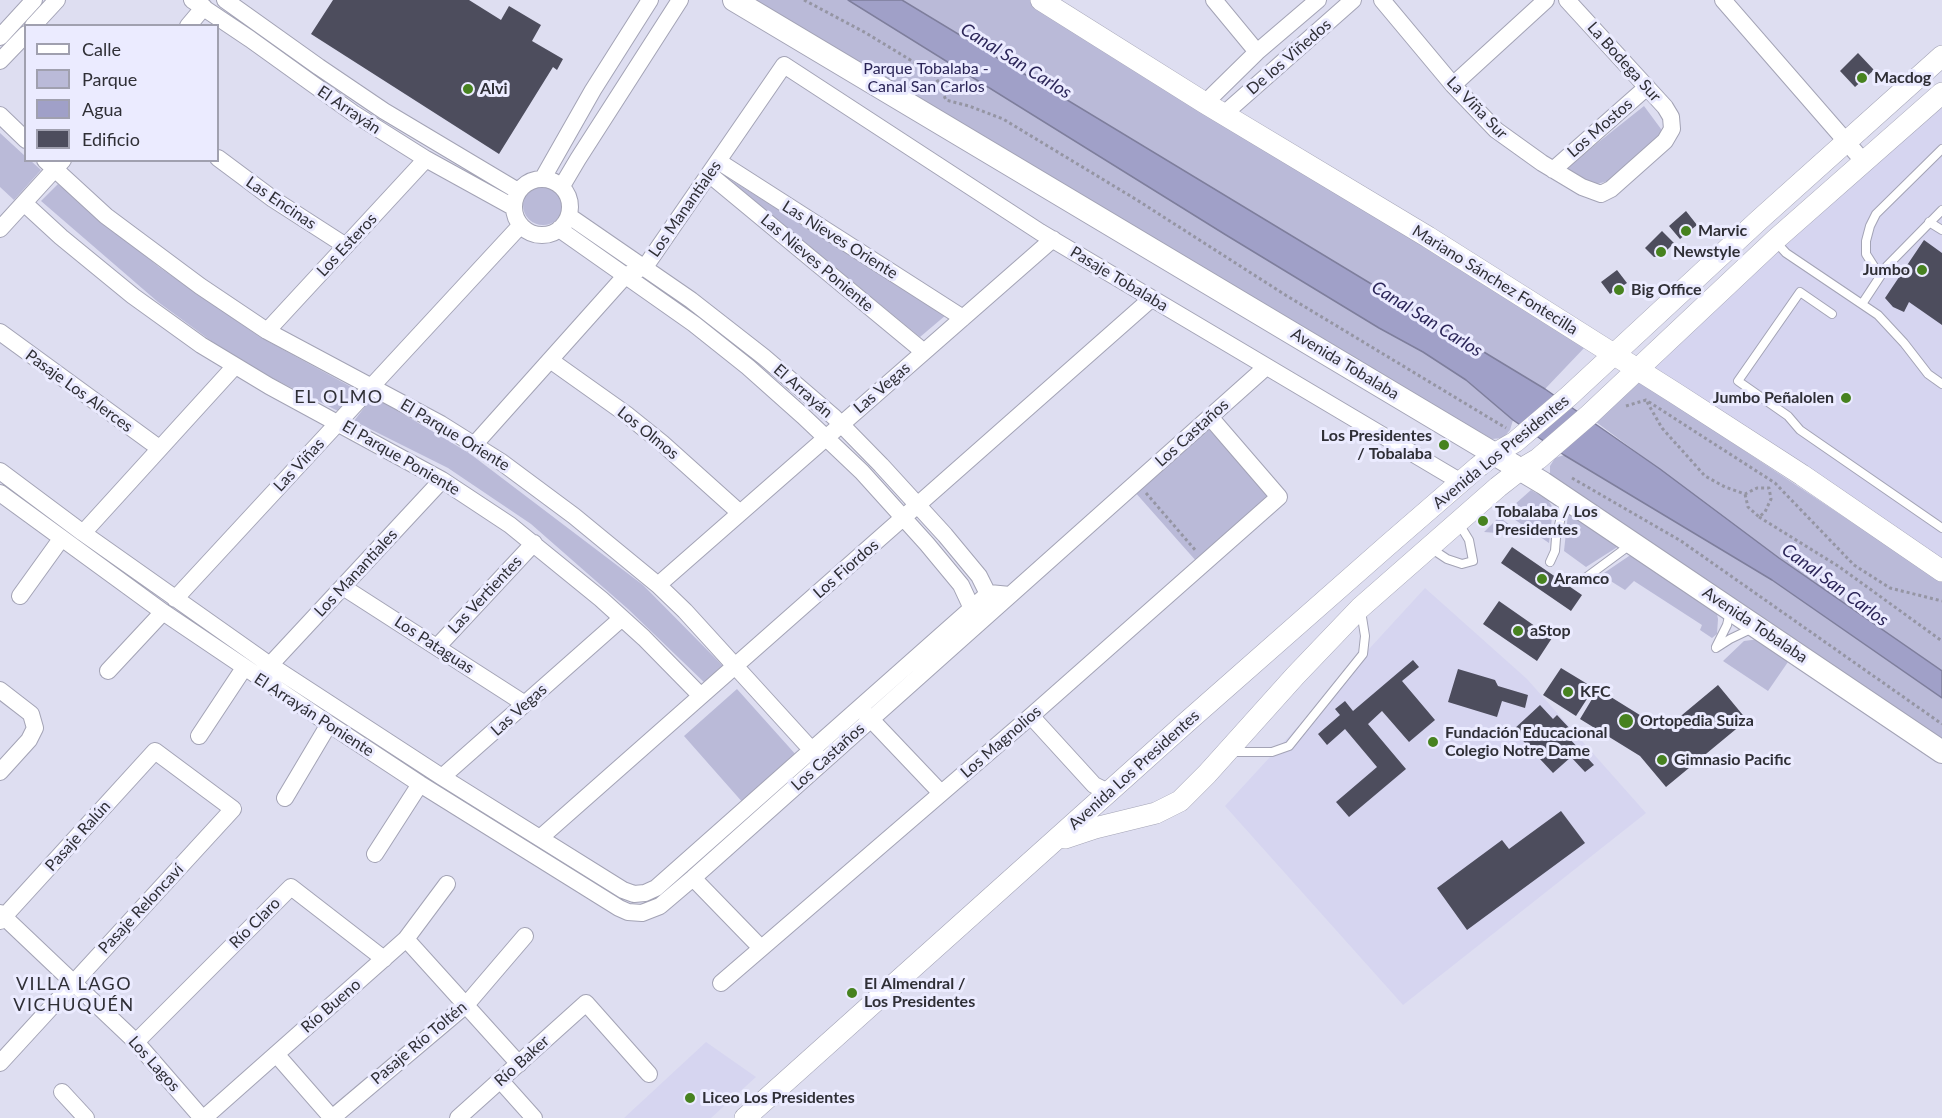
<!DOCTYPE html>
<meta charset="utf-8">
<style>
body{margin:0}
#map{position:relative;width:1942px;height:1118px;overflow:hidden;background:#dedef1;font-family:Lato,sans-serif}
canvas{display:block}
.legend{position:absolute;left:24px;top:24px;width:195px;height:138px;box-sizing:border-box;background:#ebebff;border:2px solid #a0a0af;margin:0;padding:8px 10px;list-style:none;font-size:18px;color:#2f2f36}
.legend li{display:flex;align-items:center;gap:12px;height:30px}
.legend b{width:30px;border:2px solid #a0a0af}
</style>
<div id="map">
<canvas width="1942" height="1118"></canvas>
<ul class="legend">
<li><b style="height:8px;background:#fff"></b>Calle</li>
<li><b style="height:16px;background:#babad8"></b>Parque</li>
<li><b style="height:16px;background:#a0a0c8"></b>Agua</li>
<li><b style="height:16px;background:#4d4d5d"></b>Edificio</li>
</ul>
</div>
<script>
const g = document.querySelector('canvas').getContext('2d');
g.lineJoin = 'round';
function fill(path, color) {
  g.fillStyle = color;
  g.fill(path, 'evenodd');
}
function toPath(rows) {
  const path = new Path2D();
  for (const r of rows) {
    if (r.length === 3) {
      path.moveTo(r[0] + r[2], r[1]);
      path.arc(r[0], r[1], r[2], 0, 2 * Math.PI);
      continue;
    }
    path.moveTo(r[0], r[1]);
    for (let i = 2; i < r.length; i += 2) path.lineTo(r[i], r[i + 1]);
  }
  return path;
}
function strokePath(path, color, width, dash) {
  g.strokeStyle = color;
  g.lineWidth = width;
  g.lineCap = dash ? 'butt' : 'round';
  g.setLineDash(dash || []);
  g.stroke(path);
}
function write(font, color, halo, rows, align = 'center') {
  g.font = font + ' Lato,sans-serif';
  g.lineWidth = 6;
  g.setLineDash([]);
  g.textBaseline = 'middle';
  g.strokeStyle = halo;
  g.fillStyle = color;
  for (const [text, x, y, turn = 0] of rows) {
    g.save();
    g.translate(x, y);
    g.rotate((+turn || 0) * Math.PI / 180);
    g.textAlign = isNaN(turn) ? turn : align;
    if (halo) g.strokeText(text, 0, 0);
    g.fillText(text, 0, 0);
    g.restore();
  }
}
fill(toPath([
 [1942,106,1942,561,1652,367,1785,245],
 [1425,588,1527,679,1646,813,1403,1005,1225,806],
 [706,1042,756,1077,711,1118,624,1118]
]), '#d6d5f0');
fill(toPath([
 [751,0,848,0,1226,235,1379,328,1423,352,1466,380,1513,420,1510,430,1503,438,1492,439,1395,383],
 [902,0,1030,0,1586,346,1545,389],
 [1644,106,1664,133,1608,181,1593,185,1566,168],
 [0,133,25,156,26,160,31,161,41,170,14,200,0,187],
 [720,173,946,315,920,337],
 [58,184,159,267,260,337,355,389,340,412,240,362,158,302,41,201],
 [543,205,20],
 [1638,380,1942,582,1942,671,1779,558,1592,419],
 [373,396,469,453,643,585,727,670,708,686,628,609,531,524,448,468,354,421],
 [1207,427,1270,498,1197,562,1134,491],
 [1564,455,1772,580,1942,698,1942,744,1623,526,1550,474,1550,466,1555,458],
 [1531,490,1548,500,1553,508,1549,543,1505,513],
 [1568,514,1619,546,1586,567,1564,551],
 [1499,517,1524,535,1484,532],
 [1629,556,1636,556,1716,609,1718,619,1717,634,1712,638,1700,630,1702,625,1634,581,1625,590,1601,575],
 [1759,639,1790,659,1768,691,1723,661,1744,641],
 [737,689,797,756,744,804,684,736]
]), '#babad8');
const water = toPath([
 [848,0,902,0,1545,389,1660,469,1779,558,1942,671,1942,698,1772,580,1564,455,1513,420,1466,380,1423,352,1379,328,1226,235,848,0]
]);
fill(water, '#a0a0c8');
strokePath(water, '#7e7e9c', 1.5);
fill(toPath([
 [333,0,469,0,501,20,509,6,541,25,532,41,563,59,557,70,553,67,499,154,311,34],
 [1858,53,1874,70,1855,87,1840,71],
 [1686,211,1697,225,1680,239,1669,226],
 [1662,231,1674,243,1661,256,1654,257,1645,248],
 [1924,240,1942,253,1942,325,1909,302,1904,312,1893,307,1885,298],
 [1617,270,1627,283,1621,287,1623,290,1616,295,1614,291,1610,294,1601,282],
 [1512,547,1582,595,1571,611,1501,563],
 [1499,601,1552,638,1537,661,1483,624],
 [1413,660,1419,667,1402,681,1435,720,1409,742,1382,711,1368,724,1406,769,1349,817,1336,802,1377,767,1345,729,1327,745,1318,734,1340,715,1335,709,1345,701,1353,711],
 [1561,668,1594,688,1576,716,1543,695],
 [1458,669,1495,680,1498,686,1528,695,1525,708,1502,701,1497,717,1448,702],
 [1718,685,1747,720,1666,787,1640,756,1580,719,1598,689,1664,730],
 [1540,705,1553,719,1557,715,1573,732,1568,737,1594,765,1585,772,1571,757,1553,773,1513,730],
 [1561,811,1585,843,1467,930,1437,888,1502,840,1509,849]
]), '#4d4d5d');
const service = toPath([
 [1929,222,1942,230],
 [1775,241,1786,253,1878,315,1904,343,1928,374,1942,384],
 [1880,276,1866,254,1866,241,1870,226,1876,214,1942,149],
 [1862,304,1887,266,1942,210],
 [1832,314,1800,292,1738,381,1788,416,1800,430,1942,528],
 [1429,547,1447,559,1462,564,1473,561,1469,540,1458,522],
 [1550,562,1555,551,1556,538,1565,500],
 [1580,582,1630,545],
 [1716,647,1727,625,1730,612],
 [1716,648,1730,639,1753,628],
 [1230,752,1272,752,1289,746,1363,654,1365,636,1361,611]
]);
const minor = toPath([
 [192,0,250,39,353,113,426,159,513,207],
 [225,0,319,67,384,111,518,191],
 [1214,0,1257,52],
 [1382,0,1453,85,1496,130,1542,163,1582,187,1601,194,1611,189,1665,141,1672,129,1671,117,1665,107,1567,0],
 [1723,0,1864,162],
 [33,26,57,0],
 [188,26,204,7],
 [0,37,34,0],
 [0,61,26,34],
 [1453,85,1546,0],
 [1205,103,1257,52,1318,0],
 [1224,114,1353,0],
 [0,115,26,140],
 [218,158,273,199,346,246],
 [45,160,106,216,200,286,267,331,441,424,500,461,574,516,658,585,685,611,818,757],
 [718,161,963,318],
 [1553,170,1647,87],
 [709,174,924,352],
 [543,178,593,90,650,0],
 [542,207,28],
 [562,186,578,159,680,0],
 [24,203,61,237,133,296,201,345,269,386,442,480,510,525,601,599,644,638,701,696],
 [569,216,691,300,764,357,834,417,881,465,945,535,979,576,992,602],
 [0,229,63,160],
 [559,229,694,324,748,367,803,416,862,472,927,544,961,585,975,615],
 [267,331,426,159],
 [0,332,159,448],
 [550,360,626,414,662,443,740,513],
 [474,445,626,275,645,267,784,65,1040,232,1461,482],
 [0,471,83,533,270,665,442,777,623,890,634,894,645,893,656,888,989,593,1010,595],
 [0,493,163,612,329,724,420,784,619,908,628,912,642,913,660,906,693,878,1266,367],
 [83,533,235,366],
 [658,585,1053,239],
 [343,587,525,704],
 [20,596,61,539],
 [175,599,520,226],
 [437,647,534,543],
 [270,665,442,480],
 [108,671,163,612],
 [0,690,31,714,35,728,29,740,0,772],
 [863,711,941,793],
 [1031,716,1094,785,1110,793],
 [199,736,244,668],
 [442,777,622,618],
 [285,798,329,724],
 [540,838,1151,299],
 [375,854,420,784],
 [693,878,761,948],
 [0,913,136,1042,202,1118],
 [0,921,155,751,233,809,0,1063],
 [406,939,519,1064],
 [721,983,1031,716,1279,497,1210,417],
 [136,1042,291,887,384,959],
 [276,1054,332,1118],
 [500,1080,534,1118],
 [62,1092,86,1118],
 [204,1118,406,939,447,884],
 [332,1118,466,1005,525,936],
 [458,1118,586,1003,649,1074]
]);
const tertiary = toPath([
 [1041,0,1205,103,1428,237,1675,393,1802,475,1942,571],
 [1065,838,1095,828,1156,813,1180,801,1207,774,1295,676,1360,608,1498,487,1521,469,1538,459,1589,415,1775,240,1942,93],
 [745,1118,1188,721,1388,545,1478,467,1496,453,1515,442,1569,396,1759,220,1942,56]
]);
const secondary = toPath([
 [734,0,1543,483,1942,752]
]);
strokePath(service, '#a3a3b5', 10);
strokePath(minor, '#a3a3b5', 18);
strokePath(tertiary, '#a3a3b5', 22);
strokePath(secondary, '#a3a3b5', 24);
strokePath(toPath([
 [804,0,866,33,935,75,946,100,969,106,1003,119,1137,200,1287,296,1506,428],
 [1647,402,1662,428,1705,476,1725,487,1745,494,1757,488,1769,488,1771,499,1765,512,1759,517,1748,507,1745,494],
 [1626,406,1646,400,1775,483,1854,565,1890,588,1942,601],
 [1572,478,1681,541,1942,724],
 [1146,493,1196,551],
 [1759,517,1838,566,1942,641]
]), '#9595a3', 3, [3, 3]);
strokePath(service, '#fff', 8);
strokePath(minor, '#fff', 16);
strokePath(tertiary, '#fff', 21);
strokePath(secondary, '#fff', 22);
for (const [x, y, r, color] of [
 [1862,78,6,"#47821f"],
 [468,89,6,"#47821f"],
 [1686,231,6,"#47821f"],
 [1661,252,6,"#47821f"],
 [1922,270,6,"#47821f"],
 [1619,290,6,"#47821f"],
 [1846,398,6,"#47821f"],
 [1444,445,6,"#47821f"],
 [1483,521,6,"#47821f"],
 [1542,579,6,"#47821f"],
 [1518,631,6,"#47821f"],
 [1568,692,6,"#47821f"],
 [1626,721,8,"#47821f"],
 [1433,742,6,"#47821f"],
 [1662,760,6,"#47821f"],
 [852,993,6,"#47821f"],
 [690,1098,6,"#47821f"]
]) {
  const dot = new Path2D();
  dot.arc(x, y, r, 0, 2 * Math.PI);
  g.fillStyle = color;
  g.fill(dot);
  strokePath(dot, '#ebebff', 2);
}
write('16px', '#2f2f36', '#ebebff', [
 ["De los Viñedos",1289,57,-41],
 ["La Bodega Sur",1624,62,48],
 ["La Viña Sur",1477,108,46],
 ["El Arrayán",349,110,34],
 ["Los Mostos",1600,128,-41],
 ["Las Encinas",281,203,34],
 ["Los Manantiales",685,209,-55],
 ["Las Nieves Oriente",840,240,32],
 ["Los Esteros",347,245,-47],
 ["Las Nieves Poniente",817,263,40],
 ["Pasaje Tobalaba",1119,279,31],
 ["Mariano Sánchez Fontecilla",1495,280,32],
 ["Avenida Tobalaba",1345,364,31],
 ["Las Vegas",882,388,-41],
 ["Pasaje Los Alerces",79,391,36],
 ["El Arrayán",803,391,41],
 ["Los Olmos",648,433,39],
 ["Los Castaños",1192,433,-42],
 ["El Parque Oriente",455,435,31],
 ["Avenida Los Presidentes",1501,452,-39],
 ["El Parque Poniente",401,458,30],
 ["Las Viñas",299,465,-47],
 ["Los Fiordos",846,569,-41],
 ["Los Manantiales",356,573,-47],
 ["Las Vertientes",485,595,-47],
 ["Avenida Tobalaba",1755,625,34],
 ["Los Pataguas",434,645,33],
 ["Las Vegas",519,710,-42],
 ["El Arrayán Poniente",314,715,33],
 ["Los Magnolios",1001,742,-41],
 ["Los Castaños",828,757,-42],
 ["Avenida Los Presidentes",1134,770,-42],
 ["Pasaje Ralún",78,836,-48],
 ["Pasaje Reloncaví",141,909,-47],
 ["Río Claro",255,923,-45],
 ["Río Bueno",331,1006,-41],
 ["Pasaje Río Toltén",419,1043,-40],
 ["Río Baker",522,1061,-42],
 ["Los Lagos",154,1064,48]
]);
write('16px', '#2a2456', '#ebebff', [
 ["Parque Tobalaba -",926,69],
 ["Canal San Carlos",926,87]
]);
write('bold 16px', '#2f2f36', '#ebebff', [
 ["Macdog",1874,78],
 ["Alvi",480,89],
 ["Marvic",1698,231],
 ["Newstyle",1673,252],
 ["Jumbo",1910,270,"right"],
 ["Big Office",1631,290],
 ["Jumbo Peñalolen",1834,398,"right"],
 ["Los Presidentes",1432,436,"right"],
 ["/ Tobalaba",1432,454,"right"],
 ["Tobalaba / Los",1495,512],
 ["Presidentes",1495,530],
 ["Aramco",1554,579],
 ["aStop",1530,631],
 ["KFC",1580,692],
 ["Ortopedia Suiza",1640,721],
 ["Fundación Educacional",1445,733],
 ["Colegio Notre Dame",1445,751],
 ["Gimnasio Pacific",1674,760],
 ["El Almendral /",864,984],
 ["Los Presidentes",864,1002],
 ["Liceo Los Presidentes",702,1098]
], 'left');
write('italic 18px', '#2c2659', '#ebebff', [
 ["Canal San Carlos",1016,61,32],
 ["Canal San Carlos",1427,319,32],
 ["Canal San Carlos",1835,585,36]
]);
g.letterSpacing = '1.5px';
write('18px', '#2f2f36', '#ebebff', [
 ["EL OLMO",339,397],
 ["VILLA LAGO",74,984],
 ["VICHUQUÉN",74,1005]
]);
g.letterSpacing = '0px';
</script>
